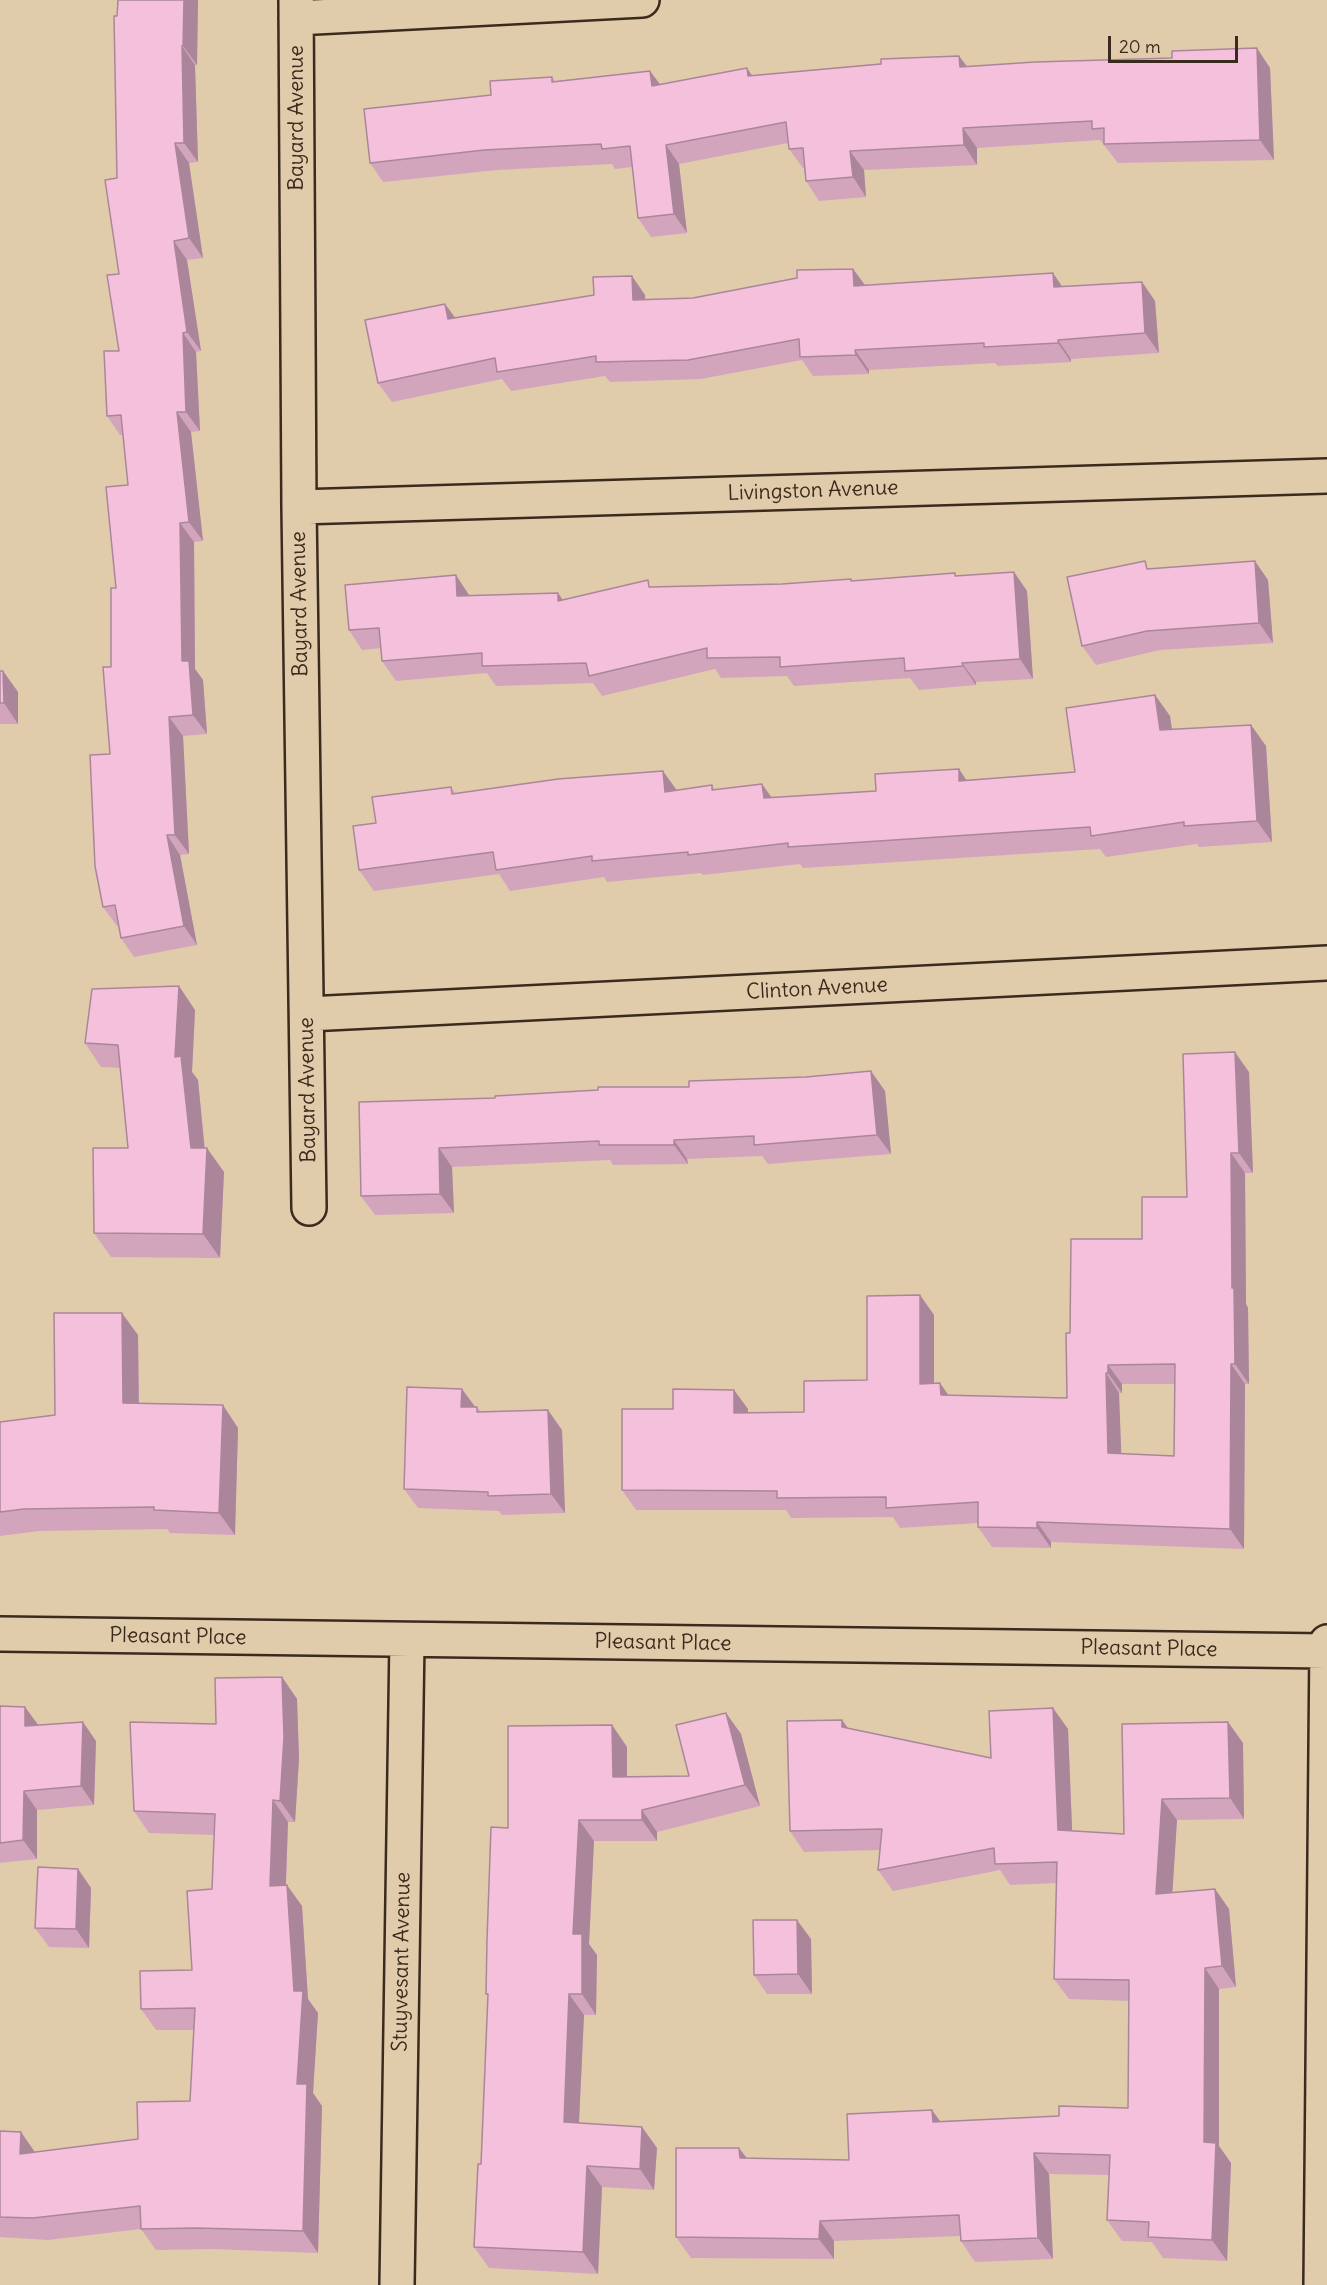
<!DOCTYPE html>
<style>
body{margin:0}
#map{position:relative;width:1327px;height:2285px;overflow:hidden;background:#e0ccaa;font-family:Delius,sans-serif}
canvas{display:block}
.scale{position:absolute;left:1108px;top:36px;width:130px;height:27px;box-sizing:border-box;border:3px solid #3b2a1e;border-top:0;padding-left:8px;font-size:18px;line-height:21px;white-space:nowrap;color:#3b2a1e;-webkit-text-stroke:4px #e0ccaa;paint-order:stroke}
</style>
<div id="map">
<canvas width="1327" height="2285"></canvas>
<div class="scale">20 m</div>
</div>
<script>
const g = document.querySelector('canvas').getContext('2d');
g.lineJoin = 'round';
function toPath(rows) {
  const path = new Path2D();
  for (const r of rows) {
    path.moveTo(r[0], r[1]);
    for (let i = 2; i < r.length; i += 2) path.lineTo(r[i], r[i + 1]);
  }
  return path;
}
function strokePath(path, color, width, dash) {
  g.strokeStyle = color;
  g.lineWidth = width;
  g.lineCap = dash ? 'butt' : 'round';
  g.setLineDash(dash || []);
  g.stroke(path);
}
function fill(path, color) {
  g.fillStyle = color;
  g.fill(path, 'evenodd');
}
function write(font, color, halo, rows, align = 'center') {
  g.font = font + ' Delius,sans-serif';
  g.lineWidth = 6;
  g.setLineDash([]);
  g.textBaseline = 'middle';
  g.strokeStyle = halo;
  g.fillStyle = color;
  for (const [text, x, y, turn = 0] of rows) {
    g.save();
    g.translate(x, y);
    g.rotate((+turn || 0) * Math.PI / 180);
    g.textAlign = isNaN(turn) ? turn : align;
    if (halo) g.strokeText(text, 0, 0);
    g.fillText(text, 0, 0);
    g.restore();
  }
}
const minor = toPath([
 [296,0,299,507,309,1208],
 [296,18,642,0],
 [299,507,1327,476],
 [308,1014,1327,963],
 [0,1634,1327,1651],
 [397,2285,407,1640],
 [1321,2285,1327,1642]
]);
strokePath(minor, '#3b2a1e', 38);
strokePath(minor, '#e0ccaa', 33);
fill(toPath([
 [118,0,198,0,197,65,195,65,198,162,189,163,203,258,187,260,201,351,196,352,200,431,191,432,203,541,194,542,195,669,203,680,207,734,183,736,189,854,180,855,197,945,134,957,121,938,119,926,117,926,103,907,110,754,111,667,116,588,128,485,123,435,120,435,107,416,119,351,119,274,117,178],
 [959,56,967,66,1270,68,1274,160,1118,163,1100,140,977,148,977,165,864,170,866,197,819,201,806,181,804,168,803,168,789,149,788,143,679,164,687,233,651,237,638,218,632,167,615,169,612,164,497,170,383,182,370,163,491,95,552,77,555,81,650,71,660,84],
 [853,269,865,285,1062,287,1142,282,1155,301,1159,353,1071,359,1071,362,998,366,995,363,869,370,869,374,813,376,802,360,701,379,610,382,605,376,511,391,502,379,392,402,378,383,445,304,455,318,645,295,645,300,693,298],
 [1150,568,1268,580,1273,643,1160,650,1096,665,1082,646],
 [1014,572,1027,591,1033,679,976,682,976,685,919,690,910,678,794,686,787,676,721,678,715,669,602,696,593,683,496,686,487,673,396,681,382,661,381,648,362,650,349,630,456,575,469,596,558,593,563,600,653,587,782,584,957,576],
 [0,671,3,671,18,692,18,724,0,724],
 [1155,695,1170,716,1172,730,1251,725,1266,746,1272,842,1199,847,1197,844,1106,857,1100,849,803,868,800,864,703,875,701,873,607,882,604,877,510,891,499,874,374,891,359,870,376,823,451,787,456,794,676,790,712,785,715,790,772,798,876,791,959,769,966,780,1075,772],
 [195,1010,192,1072,198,1080,205,1148,224,1172,220,1258,111,1257,94,1233,128,1148,120,1068,101,1067,85,1043],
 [1249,1072,1253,1173,1245,1173,1246,1304,1248,1308,1249,1384,1245,1384,1244,1549,1051,1542,1051,1548,992,1547,978,1527,978,1523,900,1528,893,1517,791,1518,786,1510,636,1510,622,1490,673,1409,748,1409,748,1413,804,1412,867,1380,920,1295,934,1315,934,1383,949,1395,1067,1398,1070,1333,1142,1239,1187,1197],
 [1122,1384,1175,1384,1174,1456,1121,1454,1119,1393,1122,1393],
 [885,1091,891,1154,768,1164,762,1156,687,1159,688,1164,613,1165,610,1160,452,1167,454,1213,375,1215,361,1196,359,1102],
 [138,1335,139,1403,238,1428,235,1535,170,1533,167,1529,39,1531,0,1536,0,1422,55,1415],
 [475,1407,477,1407,481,1412,562,1430,565,1513,502,1515,499,1511,418,1508,404,1489],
 [282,1677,297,1699,299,1759,295,1822,288,1822,286,1885,302,1906,308,1999,318,2013,313,2093,322,2106,318,2253,212,2249,156,2250,141,2229,48,2240,0,2237,0,2131,21,2132,35,2152,138,2139,190,2101,194,2030,156,2030,141,2009,192,1970,212,1889,214,1835,149,1833,134,1811,216,1724],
 [0,1706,25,1707,38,1725,96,1741,94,1805,37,1810,37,1859,0,1863],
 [1053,1708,1068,1729,1072,1831,1124,1834,1228,1722,1243,1743,1244,1819,1177,1820,1172,1892,1215,1889,1229,1909,1236,1987,1219,1989,1219,2146,1231,2163,1227,2261,1163,2258,1152,2242,1122,2241,1107,2220,1109,2175,1049,2174,1053,2259,975,2262,961,2241,960,2236,834,2241,834,2259,691,2258,676,2237,739,2148,747,2158,849,2160,932,2110,940,2121,1059,2116,1128,2108,1129,2001,1069,1999,1054,1979,1057,1883,1010,1885,1000,1870,893,1891,878,1870,880,1850,804,1852,790,1831,842,1720,848,1728,991,1758],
 [726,1713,741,1734,760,1806,657,1832,657,1841,594,1841,589,1944,597,1955,596,2015,584,2015,579,2123,642,2127,657,2148,654,2190,602,2187,598,2274,489,2268,474,2247,481,2164,488,1996,486,1994,508,1828,612,1725,627,1747,627,1777,689,1776],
 [78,1869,91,1888,89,1948,49,1947,35,1928],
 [811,1939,812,1994,767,1994,754,1975]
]), '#d2a5bd');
fill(toPath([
 [184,0,198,0,197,65,183,46],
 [182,46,195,65,198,162,184,143],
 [1257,48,1270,68,1274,160,1260,140],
 [959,56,973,75,960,67],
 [747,68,760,87,748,76],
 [650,71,664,90,652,86],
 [963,128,977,148,977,165,964,145],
 [175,143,189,163,203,258,189,238],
 [666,145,679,164,687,233,674,214],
 [850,151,864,170,866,197,853,177],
 [174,241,187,260,201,351,187,332],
 [853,269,867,288,854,286],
 [1053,273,1066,292,1054,287],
 [632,276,645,295,646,320,633,300],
 [1142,282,1155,301,1159,353,1145,333],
 [445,304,459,323,448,319],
 [183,333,196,352,200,431,186,412],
 [1058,340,1071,359,1071,362,1058,343],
 [855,350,869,370,869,374,856,355],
 [177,412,191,432,203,541,189,522],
 [180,523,194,542,195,669,203,680,207,734,193,715,182,661],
 [1255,561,1268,580,1273,643,1259,623],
 [1014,572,1027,591,1033,679,1020,659],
 [456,575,469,595,471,616,457,596],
 [558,593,571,612,558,601],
 [962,663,976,682,976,685,963,666],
 [3,671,18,692,18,724,4,703],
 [1155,695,1170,716,1175,751,1160,730],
 [169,717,183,736,189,854,175,835],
 [1251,725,1266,746,1272,842,1257,821],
 [959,769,973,790,959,781],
 [663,771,678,792,665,792],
 [762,784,777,805,764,798],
 [167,835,180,855,197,945,184,926],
 [179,986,195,1010,192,1072,198,1080,206,1165,207,1148,224,1172,220,1258,203,1234,191,1148,175,1057],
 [1235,1052,1249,1072,1253,1173,1239,1153],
 [871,1071,885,1091,891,1154,877,1135],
 [674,1140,687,1159,688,1164,674,1145],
 [439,1148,452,1167,454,1213,440,1194],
 [1231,1153,1245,1173,1246,1304,1248,1308,1249,1384,1235,1364,1232,1288],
 [920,1295,934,1315,934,1404,920,1384],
 [122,1313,138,1335,139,1425,123,1403],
 [1231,1364,1245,1384,1244,1549,1230,1529],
 [1108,1365,1122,1384,1122,1393,1108,1373],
 [1106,1373,1119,1393,1122,1473,1108,1453],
 [940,1383,954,1403,941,1395],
 [462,1389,476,1408,461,1407],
 [734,1390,748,1409,748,1433,734,1413],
 [223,1405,238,1428,235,1535,219,1513],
 [548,1410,562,1430,565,1513,551,1494],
 [1037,1522,1051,1542,1051,1548,1037,1528],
 [282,1677,297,1699,299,1759,295,1822,280,1801],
 [25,1707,39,1726,25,1726],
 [1053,1708,1068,1729,1073,1851,1058,1830],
 [726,1713,741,1734,760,1806,745,1785],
 [842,1720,857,1741,842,1727],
 [83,1722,96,1741,94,1805,81,1786],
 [1228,1722,1243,1743,1244,1819,1230,1798],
 [612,1725,627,1747,627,1798,613,1777],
 [24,1791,37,1810,37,1859,23,1840],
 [1162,1799,1177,1820,1171,1915,1156,1894],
 [273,1800,288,1822,285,1907,270,1886],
 [642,1810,657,1832,657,1841,642,1820],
 [579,1820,594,1841,589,1944,597,1955,596,2015,582,1994,573,1934],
 [78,1869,91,1888,89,1948,76,1929],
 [287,1885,302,1906,308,1999,318,2013,313,2093,322,2106,318,2253,303,2231,294,1991],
 [1215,1889,1229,1909,1236,1987,1222,1966],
 [797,1920,811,1939,812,1994,798,1974],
 [1205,1968,1219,1989,1219,2146,1231,2163,1227,2261,1212,2240,1204,2142],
 [569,1994,584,2015,578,2143,564,2122],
 [932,2110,947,2131,933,2122],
 [642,2127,657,2148,654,2190,640,2169],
 [21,2132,36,2154,20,2154],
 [739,2148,754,2168,740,2158],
 [1034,2153,1049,2174,1053,2259,1038,2238],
 [587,2166,602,2187,598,2274,583,2252],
 [820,2221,834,2241,834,2259,819,2239]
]), '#ab869a');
const building = toPath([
 [118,0,184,0,183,46,182,46,184,143,175,143,189,238,174,241,187,332,183,333,186,412,177,412,189,522,180,523,182,661,189,661,193,715,169,717,175,835,167,835,184,926,121,938,115,905,103,907,95,866,90,755,110,754,103,667,111,667,111,588,116,588,106,487,128,485,121,415,107,416,104,351,119,351,107,275,119,274,105,180,117,178,114,16,117,16,118,0],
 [1257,48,1260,140,1104,144,1104,128,1092,129,1092,121,963,128,964,145,850,151,853,177,806,181,803,148,789,149,786,122,666,145,674,214,638,218,630,146,602,149,601,144,484,150,370,163,364,109,491,95,490,81,552,77,552,82,650,71,652,86,747,68,748,76,881,64,881,59,959,56,960,67,1035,62,1172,58,1172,51,1257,48],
 [853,269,854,286,1053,273,1054,287,1142,282,1145,333,1058,340,1058,343,984,347,984,343,855,350,856,355,800,357,799,339,688,360,596,362,596,356,497,372,495,358,378,383,365,320,445,304,448,319,594,295,593,277,632,276,633,300,693,298,797,278,797,270,853,269],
 [1145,561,1147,569,1255,561,1259,623,1147,631,1082,646,1067,577,1145,561],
 [1014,572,1020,659,962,663,963,666,905,671,904,658,780,667,780,657,707,658,707,648,589,676,586,663,482,666,482,653,382,661,379,628,349,630,345,585,456,575,457,596,558,593,558,601,648,580,649,587,782,584,851,579,851,581,955,573,955,576,1014,572],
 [0,671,3,671,4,703,0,703,0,671],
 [1155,695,1160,730,1251,725,1257,821,1184,826,1184,822,1091,836,1090,827,788,847,788,843,688,855,688,852,592,861,592,856,496,870,493,852,359,870,353,826,376,823,372,797,451,787,452,794,558,779,663,771,665,792,712,785,712,790,762,784,764,798,876,791,875,774,959,769,959,781,1075,772,1066,708,1155,695],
 [179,986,175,1057,181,1056,191,1148,207,1148,203,1234,94,1233,93,1148,128,1148,118,1045,85,1043,92,989,179,986],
 [1235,1052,1239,1153,1231,1153,1232,1288,1234,1288,1235,1364,1231,1364,1230,1529,1037,1522,1037,1528,978,1527,978,1502,886,1508,886,1497,777,1498,777,1491,622,1490,622,1409,673,1409,673,1389,734,1390,734,1413,804,1412,804,1381,867,1380,867,1296,920,1295,920,1384,940,1383,941,1395,1067,1398,1066,1333,1070,1333,1071,1239,1142,1239,1142,1197,1187,1197,1183,1054,1235,1052],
 [1175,1364,1174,1456,1108,1453,1106,1373,1108,1373,1108,1365,1175,1364],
 [871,1071,877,1135,754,1145,754,1136,674,1140,674,1145,599,1145,599,1141,439,1148,440,1194,361,1196,359,1102,495,1098,495,1096,598,1090,598,1087,689,1087,689,1081,806,1077,871,1071],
 [54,1313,122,1313,123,1403,223,1405,219,1513,154,1510,154,1507,24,1509,0,1512,0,1422,55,1415,54,1313],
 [407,1387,462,1389,461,1407,477,1407,477,1412,548,1410,551,1494,488,1496,488,1492,404,1489,407,1387],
 [282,1677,284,1737,280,1801,273,1800,270,1886,287,1885,294,1991,303,1991,297,2084,307,2084,303,2231,197,2228,141,2229,140,2206,33,2218,0,2217,0,2131,21,2132,20,2154,138,2139,137,2102,190,2101,195,2008,141,2009,140,1971,192,1970,187,1891,212,1889,215,1814,134,1811,130,1722,216,1724,215,1678,282,1677],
 [0,1706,25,1707,25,1726,83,1722,81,1786,24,1791,23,1840,0,1843,0,1706],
 [1053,1708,1058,1830,1124,1834,1122,1724,1228,1722,1230,1798,1162,1799,1156,1894,1215,1889,1222,1966,1205,1968,1204,2142,1216,2143,1212,2240,1148,2237,1149,2222,1107,2220,1110,2155,1034,2153,1038,2238,961,2241,959,2215,820,2221,819,2239,676,2237,676,2148,739,2148,740,2158,849,2160,847,2114,932,2110,933,2122,1059,2116,1059,2106,1128,2108,1129,1980,1054,1979,1057,1862,995,1864,994,1848,878,1870,882,1829,790,1831,787,1721,842,1720,842,1727,991,1758,989,1711,1053,1708],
 [726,1713,745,1785,642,1810,642,1820,579,1820,573,1934,582,1934,582,1994,569,1994,564,2122,642,2127,640,2169,587,2166,583,2252,474,2247,478,2164,481,2164,488,1994,486,1994,487,1940,491,1827,508,1828,508,1726,612,1725,613,1777,689,1776,676,1725,726,1713],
 [38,1867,78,1869,76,1929,35,1928,38,1867],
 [753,1920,797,1920,798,1974,754,1975,753,1920]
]);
fill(building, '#f4c0dc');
strokePath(building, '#ab869a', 1.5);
write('21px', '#3b2a1e', '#e0ccaa', [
 ["Bayard Avenue",297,118,-90],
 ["Livingston Avenue",813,491,-2],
 ["Bayard Avenue",300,604,-91],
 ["Clinton Avenue",817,989,-3],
 ["Bayard Avenue",308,1090,-91],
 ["Pleasant Place",178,1637,1],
 ["Pleasant Place",663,1643,1],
 ["Pleasant Place",1149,1649,1],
 ["Stuyvesant Avenue",402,1962,-89]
]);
</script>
